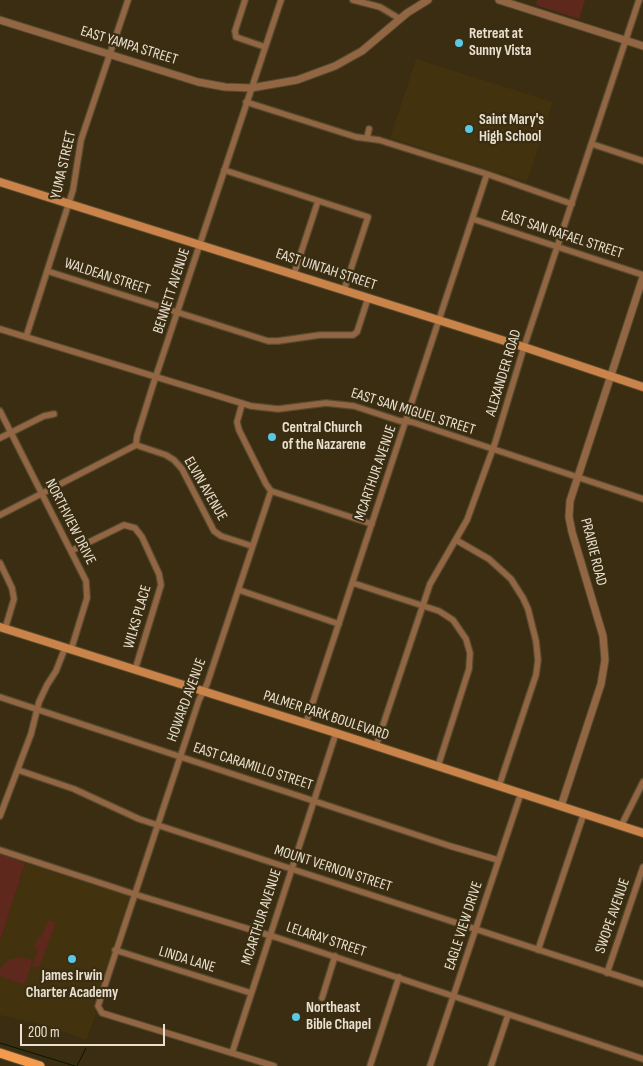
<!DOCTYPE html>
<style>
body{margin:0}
#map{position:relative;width:643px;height:1066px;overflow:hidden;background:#3a2d11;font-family:"Sofia Sans Condensed",sans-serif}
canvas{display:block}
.scale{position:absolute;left:20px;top:1024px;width:145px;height:22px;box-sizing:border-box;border:2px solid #e8e0d0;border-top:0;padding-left:6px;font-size:15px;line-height:18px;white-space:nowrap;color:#e8e0d0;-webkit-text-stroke:4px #3a2d11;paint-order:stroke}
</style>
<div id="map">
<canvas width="643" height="1066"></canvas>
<div class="scale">200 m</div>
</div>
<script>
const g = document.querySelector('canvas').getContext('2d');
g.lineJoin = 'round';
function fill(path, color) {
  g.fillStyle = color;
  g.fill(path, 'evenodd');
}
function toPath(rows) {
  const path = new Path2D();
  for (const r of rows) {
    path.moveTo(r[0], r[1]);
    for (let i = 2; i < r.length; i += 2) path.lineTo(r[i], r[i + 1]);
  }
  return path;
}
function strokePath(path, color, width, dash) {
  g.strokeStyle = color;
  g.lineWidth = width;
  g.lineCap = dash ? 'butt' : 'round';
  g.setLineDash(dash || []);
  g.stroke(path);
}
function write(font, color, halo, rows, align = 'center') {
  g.font = font + ' "Sofia Sans Condensed",sans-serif';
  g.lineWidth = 4.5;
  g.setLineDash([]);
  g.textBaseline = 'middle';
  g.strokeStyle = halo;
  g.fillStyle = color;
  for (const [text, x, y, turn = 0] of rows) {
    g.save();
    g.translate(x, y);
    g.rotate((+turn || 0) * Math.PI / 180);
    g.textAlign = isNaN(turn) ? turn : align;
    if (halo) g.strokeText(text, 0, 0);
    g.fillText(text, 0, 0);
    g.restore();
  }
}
fill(toPath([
 [416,59,553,102,527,182,390,138],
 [25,863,128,896,129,898,94,1003,96,1014,86,1040,45,1025,0,1015,0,942]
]), '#42320d');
fill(toPath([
 [537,0,585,0,579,19,536,5],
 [0,854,25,863,0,942],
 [48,920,56,922,39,968,32,966,38,949,34,947,38,937,41,938],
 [20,957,32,960,26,982,22,984,0,976,0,970,3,965,11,959]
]), '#5e281d');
strokePath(toPath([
 [0,1043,75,1066],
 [77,1066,86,1048]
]), '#031900', 1);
const minor = toPath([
 [245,0,235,31,236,37,265,47],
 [353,0,380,7,400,19],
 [246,102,356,137,379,140,487,174,572,204],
 [367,138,369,129],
 [592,144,643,161],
 [224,170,368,217,344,290],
 [473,219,643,275],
 [47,271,268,341,278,341,320,335,353,335,357,332,368,298],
 [294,274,318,201],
 [0,329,251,406,278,409,326,403,354,406,400,421,412,422,643,499],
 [26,337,73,190,81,140,128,0],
 [242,404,237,422,239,430,266,484,271,491,207,684,199,700,98,1006,102,1013,274,1066],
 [0,411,86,581,87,598,71,650],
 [0,438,44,416,54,414],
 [136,445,166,455,174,460,182,469,214,531,221,536,252,546],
 [271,491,372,524],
 [0,515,136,445,137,436,153,385,281,0],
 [456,540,489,559,511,579,523,598,528,609,536,641,538,660,536,675,499,786],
 [71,551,124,525,135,528,142,537,159,574,161,585,135,670],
 [0,563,12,588,14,599,5,629],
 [353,583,439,611,453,620,466,639,470,653,469,669,438,766],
 [239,590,339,624],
 [0,697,450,846,498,860],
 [306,723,487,174],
 [376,746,430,584,467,520,495,443,524,347,639,0],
 [18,770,74,789,139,819,643,984],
 [0,816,31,734,39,702,47,685,56,671,65,648],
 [621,826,643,782],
 [0,850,134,894,275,937,643,1059],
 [115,950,251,993],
 [538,950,584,813],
 [607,973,643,867],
 [322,998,335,956],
 [232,1053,336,733],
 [370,1066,399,977],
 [430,1066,521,793],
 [491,1066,508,1015]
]);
const tertiary = toPath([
 [499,0,643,46],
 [0,20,198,82,225,87,251,88,297,80,335,66,362,51,407,13,428,0],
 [561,806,601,684,605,660,603,636,572,532,569,517,570,501,643,277]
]);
const secondary = toPath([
 [0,182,524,347,643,387],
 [0,627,336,733,643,833]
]);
const primary = toPath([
 [0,1053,40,1066]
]);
strokePath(minor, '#564a30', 8);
strokePath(tertiary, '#564a30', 9);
strokePath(secondary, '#564a30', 10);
strokePath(primary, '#564a30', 11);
strokePath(minor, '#926643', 5.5);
strokePath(tertiary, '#926643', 7);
strokePath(secondary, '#ca8349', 8);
strokePath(primary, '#f49a4c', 9);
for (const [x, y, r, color] of [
 [459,43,5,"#59c8e4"],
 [469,129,5,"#59c8e4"],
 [272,437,5,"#59c8e4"],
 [72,959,5,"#59c8e4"],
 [296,1017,5,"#59c8e4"]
]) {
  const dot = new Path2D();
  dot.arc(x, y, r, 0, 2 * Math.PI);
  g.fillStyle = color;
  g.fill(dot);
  strokePath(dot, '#3a2d11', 2);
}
write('bold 15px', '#e8e0d0', '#3a2d11', [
 ["Retreat at",469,34],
 ["Sunny Vista",469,51],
 ["Saint Mary's",479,120],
 ["High School",479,137],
 ["Central Church",282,428],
 ["of the Nazarene",282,445],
 ["James Irwin",72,976,"center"],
 ["Charter Academy",72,993,"center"],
 ["Northeast",306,1008],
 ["Bible Chapel",306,1025]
], 'left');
write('15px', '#e8e0d0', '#3a2d11', [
 ["EAST YAMPA STREET",129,46,17],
 ["YUMA STREET",64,165,-77],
 ["EAST SAN RAFAEL STREET",562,235,18],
 ["EAST UINTAH STREET",326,270,18],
 ["WALDEAN STREET",107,277,18],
 ["BENNETT AVENUE",172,291,-72],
 ["ALEXANDER ROAD",504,373,-73],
 ["EAST SAN MIGUEL STREET",413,412,17],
 ["MCARTHUR AVENUE",376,473,-71],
 ["ELVIN AVENUE",205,489,60],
 ["NORTHVIEW DRIVE",70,522,63],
 ["PRAIRIE ROAD",593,552,76],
 ["WILKS PLACE",138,617,-74],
 ["HOWARD AVENUE",187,700,-70],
 ["PALMER PARK BOULEVARD",326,716,18],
 ["EAST CARAMILLO STREET",253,767,18],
 ["MOUNT VERNON STREET",333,869,18],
 ["SWOPE AVENUE",613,916,-71],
 ["MCARTHUR AVENUE",262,917,-72],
 ["EAGLE VIEW DRIVE",464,926,-72],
 ["LELARAY STREET",326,940,18],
 ["LINDA LANE",187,960,17]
]);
</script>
